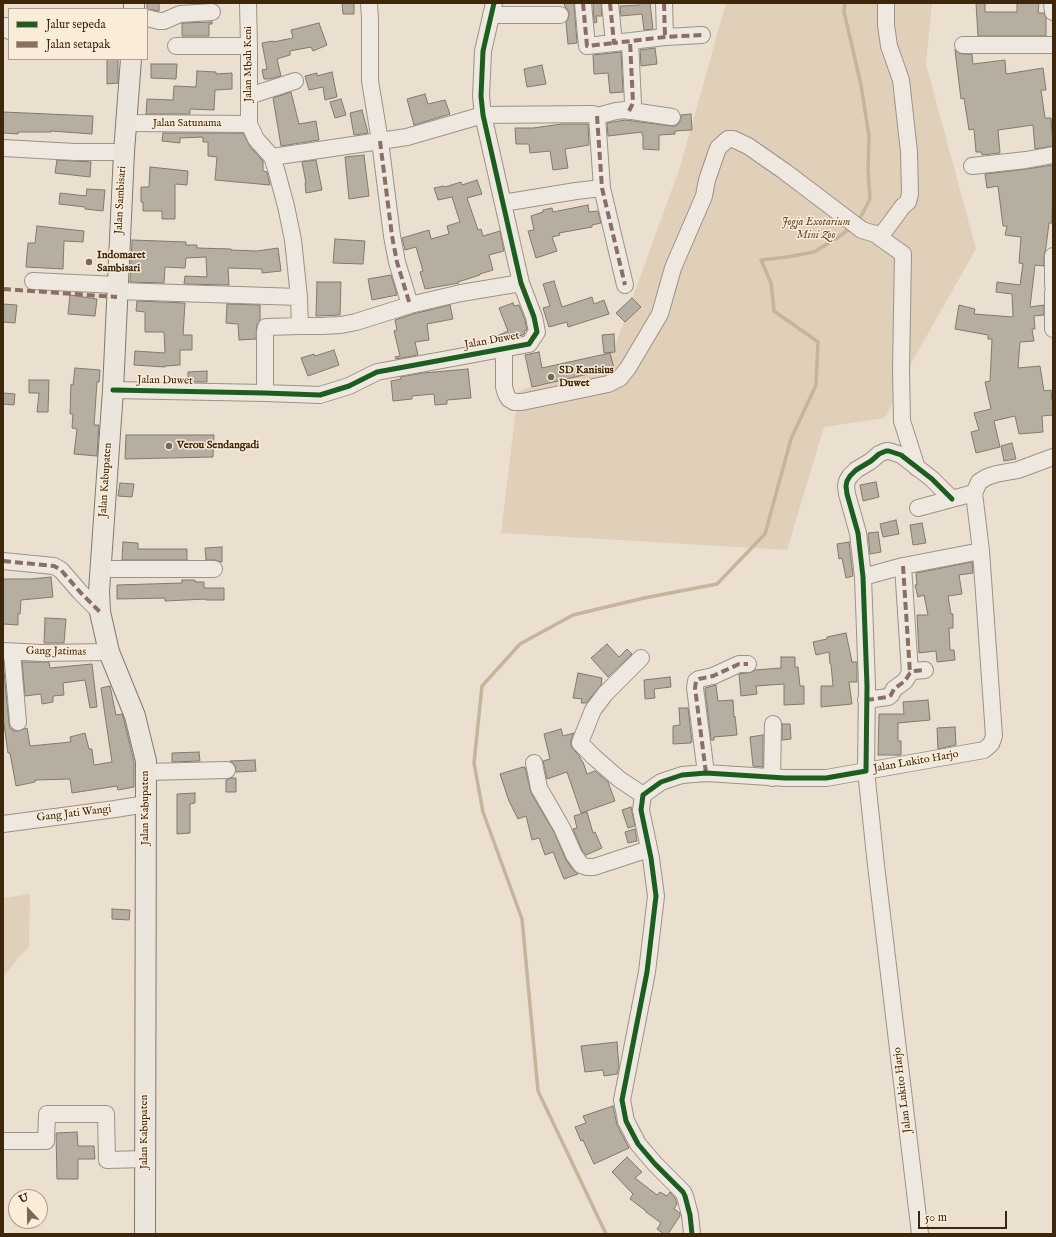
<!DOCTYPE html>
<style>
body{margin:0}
#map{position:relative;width:1056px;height:1237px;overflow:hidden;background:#ebe0d0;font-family:"IM FELL English",serif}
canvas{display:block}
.frame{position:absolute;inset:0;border:4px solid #3d260c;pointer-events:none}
.legend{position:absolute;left:8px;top:8px;width:140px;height:52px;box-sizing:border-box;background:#f9ecd9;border:1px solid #ae9d87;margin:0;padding:5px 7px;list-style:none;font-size:12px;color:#3d260c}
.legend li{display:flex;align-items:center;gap:8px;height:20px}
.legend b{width:20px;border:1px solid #ae9d87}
.north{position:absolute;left:8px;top:1189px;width:40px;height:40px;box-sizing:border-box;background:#f9ecd9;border:1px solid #ae9d87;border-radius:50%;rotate:338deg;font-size:11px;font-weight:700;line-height:16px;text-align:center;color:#3d260c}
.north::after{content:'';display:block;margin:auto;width:14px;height:18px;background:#7a6751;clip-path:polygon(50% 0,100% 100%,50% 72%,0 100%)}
.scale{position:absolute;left:918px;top:1211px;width:89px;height:18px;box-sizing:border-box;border:2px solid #3d260c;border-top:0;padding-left:5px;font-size:12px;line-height:14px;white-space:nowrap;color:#3d260c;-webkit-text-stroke:3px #f9ecd9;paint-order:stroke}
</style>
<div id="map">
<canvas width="1056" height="1237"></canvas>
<div class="frame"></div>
<ul class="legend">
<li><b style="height:5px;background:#1b5e20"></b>Jalur sepeda</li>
<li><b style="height:5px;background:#8d6e63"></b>Jalan setapak</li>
</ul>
<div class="north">U</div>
<div class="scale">50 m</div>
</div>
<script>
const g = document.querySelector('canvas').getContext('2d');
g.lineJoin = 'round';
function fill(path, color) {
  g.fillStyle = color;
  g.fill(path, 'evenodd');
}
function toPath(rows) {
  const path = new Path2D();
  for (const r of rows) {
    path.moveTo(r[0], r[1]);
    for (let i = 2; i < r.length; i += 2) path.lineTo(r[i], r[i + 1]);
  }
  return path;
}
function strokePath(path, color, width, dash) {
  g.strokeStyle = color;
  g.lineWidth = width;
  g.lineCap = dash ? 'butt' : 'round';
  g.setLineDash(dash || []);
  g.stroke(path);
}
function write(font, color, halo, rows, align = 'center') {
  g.font = font + ' "IM FELL English",serif';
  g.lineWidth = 3;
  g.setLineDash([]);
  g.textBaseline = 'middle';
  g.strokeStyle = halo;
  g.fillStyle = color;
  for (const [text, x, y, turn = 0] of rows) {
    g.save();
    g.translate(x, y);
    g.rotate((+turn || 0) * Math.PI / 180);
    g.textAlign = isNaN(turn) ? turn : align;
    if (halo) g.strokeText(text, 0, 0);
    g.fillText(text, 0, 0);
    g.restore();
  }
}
fill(toPath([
 [726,3,932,3,926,64,976,249,913,360,885,418,824,427,787,550,501,533,518,392,614,349,680,167],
 [30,894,29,947,20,956,3,977,3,898]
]), '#e0cfb9');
strokePath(toPath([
 [845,3,844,12,861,85,869,136,868,169,870,199,858,222],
 [606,1234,538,1091,522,919,483,812,474,763,482,686,520,644,573,615,644,598,717,584,765,534,791,439,816,385,818,342,774,311,771,283,761,260,787,257,814,252,837,238,852,227]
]), '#c7b49c', 3.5);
const building = toPath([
 [147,3,159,3,159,11,147,9,147,3],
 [342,3,354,3,354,14,343,14,342,3],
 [564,3,574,3,577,43,568,44,566,22,568,19,569,15,568,10,565,7,564,3],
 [593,3,601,3,602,16,596,16,597,22,594,23,593,3],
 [640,3,650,3,653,29,644,30,642,14,621,16,620,6,640,5,640,3],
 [976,3,985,3,985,12,1017,12,1017,3,1039,3,1038,13,1044,13,1046,18,1046,36,978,36,976,3],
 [212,22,212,24,209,24,209,36,182,36,182,23,212,22],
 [319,23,327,45,313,51,311,47,290,51,290,55,277,59,281,76,269,79,264,79,262,70,267,69,262,43,273,41,273,42,293,38,291,30,319,23],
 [655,48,657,64,641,66,640,50,655,48],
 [955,50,959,53,963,54,972,54,973,64,1005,60,1006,74,1043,68,1046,90,1041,90,1045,118,1051,118,1053,146,1035,149,1033,125,998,130,1000,153,982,155,981,152,976,152,974,129,969,130,964,98,961,99,955,50],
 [621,52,623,92,610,93,608,73,594,74,593,55,621,52],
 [107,59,118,59,118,83,107,84,107,59],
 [151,64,177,64,176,79,151,78,151,64],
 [542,65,546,84,527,87,524,69,542,65],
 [197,71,216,72,216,74,232,73,232,89,215,90,214,110,190,109,190,114,146,114,147,99,173,100,174,86,196,87,197,71],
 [332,72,337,97,325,100,323,87,309,90,305,76,317,73,317,76,332,72],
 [291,92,299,124,316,121,319,140,281,146,273,98,291,92],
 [425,94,428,104,445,100,450,114,414,125,407,99,425,94],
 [341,99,346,115,335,118,330,102,341,99],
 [362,110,368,133,354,135,350,113,362,110],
 [3,112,93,116,92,134,51,131,51,132,18,132,18,134,3,133,3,112],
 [691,114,692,130,675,131,675,134,659,135,659,150,643,149,643,135,642,135,642,132,608,136,607,123,625,120,671,126,676,126,679,123,681,119,681,115,691,114],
 [562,124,588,124,589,145,565,149,568,168,553,170,550,151,530,153,529,144,516,144,515,128,533,128,562,124],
 [163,133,243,133,252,150,253,150,263,161,263,171,267,172,270,185,215,180,217,157,208,156,208,142,203,142,203,137,180,138,180,143,162,141,163,133],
 [364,155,369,196,349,199,345,157,364,155],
 [57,160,91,162,90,177,55,173,57,160],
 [316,160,322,190,306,193,305,183,306,183,302,162,316,160],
 [1053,165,1052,223,1049,223,1046,247,1044,256,1044,266,1035,265,1030,307,1044,305,1044,315,1034,316,1035,329,1032,329,1034,341,1020,342,1018,368,1040,366,1044,391,1051,390,1052,401,1053,401,1053,415,1042,416,1043,432,1019,434,1015,416,994,421,1000,447,976,453,971,432,979,430,974,413,991,409,985,382,990,381,992,339,988,339,988,335,955,329,959,305,975,309,974,314,1013,317,1012,294,996,292,997,282,1020,285,1023,264,1019,263,1021,237,1005,235,1007,226,1003,226,998,186,987,188,985,174,1027,169,1053,165],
 [150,167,188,171,187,185,175,184,175,219,162,219,162,211,143,211,143,202,141,202,141,187,149,187,150,167],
 [477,180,482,194,467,198,478,230,481,229,483,236,500,231,504,251,489,255,493,270,480,274,480,275,458,282,459,283,425,289,420,272,423,271,416,247,405,250,402,238,429,230,431,239,449,234,447,226,460,222,452,197,438,200,434,188,444,186,445,187,461,182,462,185,477,180],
 [87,189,105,190,103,211,85,209,85,207,59,204,60,193,86,196,87,189],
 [588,205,589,212,598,211,601,223,592,225,592,227,559,233,560,235,552,237,557,251,536,258,528,231,534,230,531,216,543,212,543,210,552,208,553,212,588,205],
 [37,226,84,231,83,242,64,241,63,269,26,267,28,243,35,243,37,226],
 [335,239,365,241,363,264,333,263,335,239],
 [132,240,186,242,186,245,197,245,197,248,231,249,231,250,257,251,278,248,281,271,262,273,262,269,228,268,229,285,184,284,185,276,207,277,206,257,186,258,185,268,165,267,164,283,130,282,132,240],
 [391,275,397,295,372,300,368,279,391,275],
 [554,281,562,307,592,297,594,304,604,300,609,314,568,327,567,322,549,327,543,308,550,306,543,284,554,281],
 [317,282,341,282,340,315,316,316,317,282],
 [70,295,97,299,95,316,68,314,70,295],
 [632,298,641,307,625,322,616,313,632,298],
 [137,301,185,303,183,335,192,335,192,350,180,350,180,365,165,366,165,367,134,365,135,351,165,353,164,332,145,332,145,312,136,311,137,301],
 [513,303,514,306,519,305,525,320,527,330,524,331,525,333,523,335,498,340,497,336,508,331,499,308,513,303],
 [3,304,17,305,15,323,3,322,3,304],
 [227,304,260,305,260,320,257,325,256,339,239,340,238,324,226,323,227,304],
 [450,305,453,319,427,324,429,340,415,342,418,355,396,359,395,357,400,356,394,331,397,330,395,320,413,314,450,305],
 [614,334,615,352,604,353,602,335,614,334],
 [334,350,339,365,308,376,301,358,314,354,315,356,334,350],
 [539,352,542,368,610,353,614,368,532,387,525,355,539,352],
 [75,368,100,370,99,382,97,382,94,425,99,425,97,456,74,454,77,429,72,428,73,414,70,414,71,384,73,385,75,368],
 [468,369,471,398,447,400,447,404,435,405,434,394,412,396,412,399,393,401,391,381,401,379,400,377,423,373,468,369],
 [207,371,207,382,188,382,188,372,207,371],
 [29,380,49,380,48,412,37,412,39,393,29,393,29,380],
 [3,393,15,394,14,405,3,404,3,393],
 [126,435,214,435,213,457,125,459,126,435],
 [1012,443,1016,459,1004,461,1001,446,1012,443],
 [876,482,879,497,863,501,860,485,876,482],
 [120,483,134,484,132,497,118,496,120,483],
 [896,520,899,534,883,537,880,524,896,520],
 [922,523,926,543,913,545,910,525,922,523],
 [878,532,881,552,870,554,868,533,878,532],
 [123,542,138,543,138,549,187,549,187,560,122,560,123,542],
 [849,542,853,576,846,578,842,558,839,559,837,544,849,542],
 [222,547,222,562,214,560,206,560,205,548,222,547],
 [972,562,973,573,959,575,962,594,948,596,951,614,953,614,953,628,949,628,950,650,954,650,955,660,937,662,936,651,919,653,917,615,928,615,924,595,918,597,915,585,917,585,916,573,972,562],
 [51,577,53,597,21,600,20,614,18,614,18,625,3,624,3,579,31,579,51,577],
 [182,580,195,580,195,582,204,582,204,588,224,588,224,600,206,600,206,599,165,601,165,598,117,599,117,585,182,583,182,580],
 [45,618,66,619,64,643,44,643,45,618],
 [846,633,852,662,857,662,857,682,849,682,852,704,821,707,821,686,833,686,831,664,830,664,829,652,816,655,813,642,827,639,827,637,846,633],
 [607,644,619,657,627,649,632,654,608,677,591,658,607,644],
 [781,657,795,657,795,667,798,667,800,686,804,686,804,704,784,705,784,684,756,686,757,694,741,696,739,674,752,672,755,670,781,668,781,657],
 [3,661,9,723,10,728,14,731,18,731,27,728,30,746,71,742,70,737,85,733,89,749,92,749,94,765,112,762,101,688,110,686,116,715,122,714,124,720,134,762,134,787,118,790,117,786,72,793,70,779,35,780,35,782,16,786,10,753,8,753,3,717,3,661],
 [22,662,49,662,50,668,92,664,97,707,90,708,85,680,63,683,64,695,53,696,53,702,42,704,41,694,25,696,22,662],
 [578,673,602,678,601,685,586,703,581,703,582,699,573,698,578,673],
 [670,677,671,687,654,689,655,698,645,699,644,680,670,677],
 [716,685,718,701,733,700,734,717,735,716,737,735,714,737,714,740,711,740,705,688,716,685],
 [928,700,930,720,898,723,898,741,901,741,901,755,878,755,879,714,904,714,903,702,928,700],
 [679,708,688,708,692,742,690,742,691,743,673,744,673,726,680,725,679,708],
 [782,724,790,724,791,739,782,740,782,724],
 [955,727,956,745,938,749,937,728,955,727],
 [561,729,563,736,574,733,571,740,571,746,580,757,582,762,583,762,587,774,595,771,608,782,615,801,581,813,567,772,547,779,543,761,550,759,544,734,561,729],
 [763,735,763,767,753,766,750,737,763,735],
 [199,752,200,761,172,762,172,753,199,752],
 [255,760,256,771,236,772,235,765,230,761,255,760],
 [523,767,523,768,525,767,531,793,554,832,566,860,573,870,578,874,564,879,553,852,545,855,539,838,532,840,526,816,518,819,509,801,500,774,523,767],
 [232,778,236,778,236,792,226,792,226,780,232,778],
 [195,793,195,803,190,804,190,833,177,834,177,794,195,793],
 [631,807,635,826,628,828,622,810,631,807],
 [587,812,593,833,595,832,602,848,586,855,582,850,573,829,577,828,574,816,587,812],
 [635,829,637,841,628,843,625,832,635,829],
 [112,909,130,910,129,920,112,919,112,909],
 [617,1042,619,1067,617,1074,604,1076,603,1070,585,1072,581,1046,617,1042],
 [613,1106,617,1125,629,1148,594,1164,583,1140,581,1141,575,1127,586,1123,583,1116,613,1106],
 [77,1132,78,1146,94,1146,95,1159,78,1159,78,1179,57,1179,56,1133,77,1132],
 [627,1157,642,1172,635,1178,657,1195,660,1192,667,1196,670,1192,675,1198,677,1204,674,1209,680,1213,680,1216,668,1234,664,1234,657,1229,661,1223,646,1212,646,1211,630,1199,633,1194,612,1172,627,1157]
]);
fill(building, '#b7aea2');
strokePath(building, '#82796d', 1);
const minor = toPath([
 [248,3,249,46,249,124],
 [369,3,370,19,370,81,380,141,392,236,397,262,410,305],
 [583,3,587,46,614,43],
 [610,3,614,43,665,37,702,35],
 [664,3,665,37],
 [1052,3,1053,12],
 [491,15,560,15],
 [147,18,159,21,164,21,180,14,212,12],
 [6,26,9,31],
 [963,45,1053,45],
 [176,46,249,46],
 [249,96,295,81],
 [629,111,633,103,630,41],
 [597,116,602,188,625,285],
 [126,123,249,124],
 [249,124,256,139,272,157,276,169,286,206,293,240,299,297,300,326],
 [3,148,75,152,124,152],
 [272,157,407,137,483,115,593,114,597,116,616,111,625,110,672,117],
 [972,166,1026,160,1053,155],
 [503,203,576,191,602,188],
 [875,234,903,254,901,370,902,421,917,468],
 [1053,256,1053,285],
 [33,281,117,285],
 [117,291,299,297],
 [1053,292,1053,329],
 [504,350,504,387,506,394,509,399,514,402,522,402,608,384,620,378,628,368,660,314,673,268,704,196,707,180,718,148,728,139,733,139,748,146,784,171,862,230,875,234,883,233,903,206,908,202,910,194,909,152,901,80,889,46,886,25,886,3],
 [113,390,265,393,320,395,349,386,377,372,529,344,537,332,534,317,521,283,483,115,481,96,483,51,494,3],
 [265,393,265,332,266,327,300,326,321,326,341,325,356,322,410,305,461,293,521,283],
 [918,508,974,493],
 [3,561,54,566,61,570,80,592,100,612],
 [903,566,910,673],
 [99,569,214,569],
 [863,577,903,566,981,551],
 [3,651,42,653,109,652],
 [12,652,18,722],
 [641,658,605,694,593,710,581,740,580,743,594,757,619,779,643,795],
 [866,700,888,697,891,695,894,689,905,681,910,673,913,671,925,670],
 [534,763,539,788,562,828,574,855,581,865,587,867,594,867,649,849],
 [146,772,227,770],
 [706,773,695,688,696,681,699,679,713,676,739,664,748,664],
 [772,778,773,724],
 [3,824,115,809,146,804],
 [3,1141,46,1141,47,1114,106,1114,107,1160,145,1159],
 [692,1234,690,1215,685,1196,683,1192,655,1164,638,1144,626,1121,622,1100,647,972,656,896,651,858,641,810,643,795,661,782,682,775,706,773,785,778,826,778,866,771,867,686,863,577,858,533,847,494,846,486,847,481,850,476,856,470,871,461,879,454,886,451,889,451,901,455,932,479,952,499],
 [920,1234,876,865,866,771,984,750,991,744,994,736,985,607,981,551,974,493,979,482,987,477,996,474,1018,470,1053,457]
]);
const major = toPath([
 [134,9,134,3],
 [131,59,124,152,113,390,99,591,100,612,109,652,135,716,146,761,145,1234]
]);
strokePath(minor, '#9c9286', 18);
strokePath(major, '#82796d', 22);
strokePath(minor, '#eee8e0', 16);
strokePath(major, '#ebe5dc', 20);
strokePath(toPath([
 [583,3,587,46,614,43],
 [610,3,614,43,665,37,702,35],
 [664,3,665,37],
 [629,111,633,103,630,41],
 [597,116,602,188,625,285],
 [380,141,392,236,397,262,410,305],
 [3,289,117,297],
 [3,561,54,566,61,570,80,592,100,612],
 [903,566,910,673],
 [866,700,888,697,891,695,894,689,905,681,910,673,913,671,925,670],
 [706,773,695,688,696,681,699,679,713,676,739,664,748,664]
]), '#8d6e63', 4, [8, 4]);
strokePath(toPath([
 [113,390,265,393,320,395,349,386,377,372,529,344,537,332,534,317,521,283,483,115,481,96,483,51,494,3],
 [692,1234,690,1215,685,1196,683,1192,655,1164,638,1144,626,1121,622,1100,647,972,656,896,651,858,641,810,643,795,661,782,682,775,706,773,785,778,826,778,866,771,867,686,863,577,858,533,847,494,846,486,847,481,850,476,856,470,871,461,879,454,886,451,889,451,901,455,932,479,952,499]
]), '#1b5e20', 5);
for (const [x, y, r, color] of [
 [89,262,4,"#7a6751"],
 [551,377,4,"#7a6751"],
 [169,446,4,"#7a6751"]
]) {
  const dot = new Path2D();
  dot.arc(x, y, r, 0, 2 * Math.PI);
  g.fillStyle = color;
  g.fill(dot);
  strokePath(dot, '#f9ecd9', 1.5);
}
write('11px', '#3d260c', '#f9ecd9', [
 ["Jalan Mbah Keni",249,64,-90],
 ["Jalan Satunama",187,124],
 ["Jalan Sambisari",121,200,-87],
 ["Jalan Duwet",492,341,-10],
 ["Jalan Duwet",165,381,1],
 ["Jalan Kabupaten",106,480,-86],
 ["Gang Jatimas",56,652,1],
 ["Jalan Lukito Harjo",916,762,-10],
 ["Jalan Kabupaten",146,808,-90],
 ["Gang Jati Wangi",74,814,-7],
 ["Jalan Lukito Harjo",903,1090,-97],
 ["Jalan Kabupaten",145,1132,-90]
]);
write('italic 11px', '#644d32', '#f9ecd9', [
 ["Jogja Exotarium",816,223],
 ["Mini Zoo",816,236]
]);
write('bold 11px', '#3d260c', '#f9ecd9', [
 ["Indomaret",97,256],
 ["Sambisari",97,269],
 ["SD Kanisius",559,371],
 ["Duwet",559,384],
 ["Verou Sendangadi",177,446]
], 'left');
</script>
